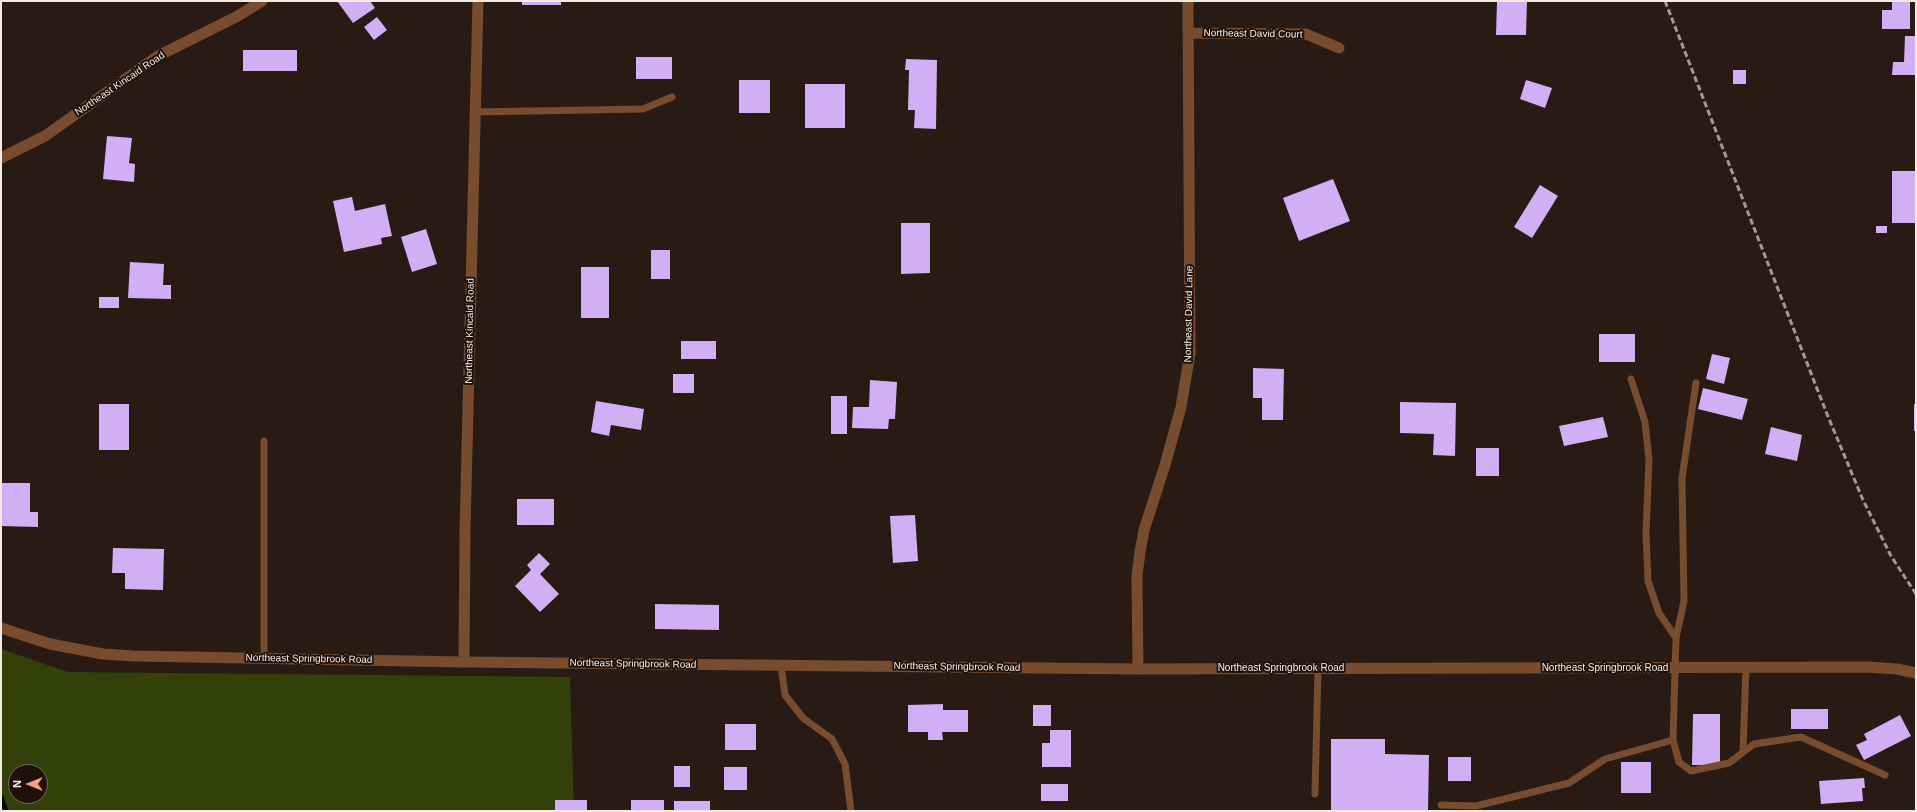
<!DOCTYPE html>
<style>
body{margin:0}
#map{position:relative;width:1917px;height:812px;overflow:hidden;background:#291b13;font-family:Helvetica,sans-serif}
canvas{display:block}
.frame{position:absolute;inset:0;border:2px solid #f4eae4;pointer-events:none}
.north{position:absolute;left:8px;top:764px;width:40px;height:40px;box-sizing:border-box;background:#1f110a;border:1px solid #746861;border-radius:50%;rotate:270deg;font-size:11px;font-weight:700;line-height:16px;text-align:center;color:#f4eae4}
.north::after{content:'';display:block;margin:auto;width:14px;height:18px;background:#f2a080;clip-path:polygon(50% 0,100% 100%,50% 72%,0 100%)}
</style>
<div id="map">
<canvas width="1917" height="812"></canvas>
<div class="frame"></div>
<div class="north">N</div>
</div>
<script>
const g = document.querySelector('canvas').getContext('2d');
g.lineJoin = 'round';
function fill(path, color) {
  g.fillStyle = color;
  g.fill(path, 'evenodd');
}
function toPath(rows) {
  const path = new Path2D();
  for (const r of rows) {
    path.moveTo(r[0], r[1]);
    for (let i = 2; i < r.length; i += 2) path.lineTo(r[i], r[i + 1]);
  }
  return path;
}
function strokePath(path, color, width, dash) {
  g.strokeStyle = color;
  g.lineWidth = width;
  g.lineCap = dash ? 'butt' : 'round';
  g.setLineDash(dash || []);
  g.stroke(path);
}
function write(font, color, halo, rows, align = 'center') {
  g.font = font + ' Helvetica,sans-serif';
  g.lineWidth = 4;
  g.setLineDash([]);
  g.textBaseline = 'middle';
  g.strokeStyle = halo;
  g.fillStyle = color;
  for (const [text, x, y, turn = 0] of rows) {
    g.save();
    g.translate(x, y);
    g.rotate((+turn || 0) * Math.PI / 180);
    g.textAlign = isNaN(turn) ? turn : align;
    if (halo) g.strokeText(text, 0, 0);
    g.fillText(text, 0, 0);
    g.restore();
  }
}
fill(toPath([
 [1,649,68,672,570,677,574,811,1,811],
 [16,772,40,772,40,796,16,796]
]), '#34400a');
strokePath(toPath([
 [1,797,6,811]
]), '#00090a', 5);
fill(toPath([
 [337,1,370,1,375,8,353,23],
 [522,1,561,1,561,5,522,5],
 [1497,1,1527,1,1526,35,1496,35],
 [1892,1,1910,1,1910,29,1882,29,1882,10,1892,10],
 [377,17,387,30,374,40,364,27],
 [1905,36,1916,36,1916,75,1892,75,1893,62,1904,62],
 [243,50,297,50,297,71,243,71],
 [636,57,672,57,672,79,636,79],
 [906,59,937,60,936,129,914,128,915,110,908,110,909,70,905,70],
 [1733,70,1746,70,1746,84,1733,84],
 [739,80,770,80,770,113,739,113],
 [1526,80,1552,88,1545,108,1520,99],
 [805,84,845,84,845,128,805,128],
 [107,136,132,138,129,163,135,164,134,182,103,179],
 [1892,171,1916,171,1916,223,1892,223],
 [1333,179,1350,221,1299,241,1283,198],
 [1540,185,1558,196,1532,238,1514,227],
 [352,197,355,211,385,204,392,236,381,238,382,244,344,252,333,201],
 [901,223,930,223,930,273,901,274],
 [1876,226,1887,226,1887,233,1876,233],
 [426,229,437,264,412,272,401,237],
 [651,250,670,250,670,279,651,279],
 [130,262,164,264,163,285,171,285,171,299,128,298],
 [581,267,609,267,609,318,581,318],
 [99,297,119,297,119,308,99,308],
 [1599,334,1635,334,1635,362,1599,362],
 [681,341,716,341,716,359,681,359],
 [1712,354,1730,358,1724,384,1706,379],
 [1253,368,1284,369,1283,420,1262,420,1262,398,1253,398],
 [673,374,694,374,694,393,673,393],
 [870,380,897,382,895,419,889,419,888,429,852,428,853,407,869,407],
 [1703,388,1748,399,1742,420,1698,409],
 [831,396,847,396,847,434,831,434],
 [596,401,644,409,641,430,611,425,609,436,591,432],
 [1400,402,1456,403,1455,456,1433,455,1434,434,1400,433],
 [99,404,129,404,129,450,99,450],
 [1914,404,1916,404,1916,431,1914,431],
 [1603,417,1608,437,1564,446,1559,426],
 [1771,427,1802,435,1797,461,1765,454],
 [1476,448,1499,448,1499,476,1476,476],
 [1,483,30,483,30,512,38,512,38,527,1,526],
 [517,499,554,499,554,525,517,525],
 [915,515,918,561,893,563,890,516],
 [113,548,164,549,163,590,125,589,125,573,112,573],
 [539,553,550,564,540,574,559,594,540,612,515,586,531,570,527,565],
 [655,604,719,605,719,630,655,629],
 [943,704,943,710,968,710,968,732,942,732,943,740,928,740,928,732,908,732,908,705],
 [1033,705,1051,705,1051,726,1033,726],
 [1791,709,1828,709,1828,729,1791,729],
 [1693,714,1720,714,1720,765,1692,765],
 [1900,715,1911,736,1864,760,1856,745,1867,740,1864,734],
 [725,724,756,724,756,750,725,750],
 [1050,730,1071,730,1071,767,1042,767,1042,743,1050,743],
 [1331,739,1385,739,1385,754,1429,755,1428,811,1331,811],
 [1448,757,1471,757,1471,781,1448,781],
 [1621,762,1651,762,1651,793,1621,793],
 [674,766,690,766,690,787,674,787],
 [724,767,747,767,747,790,724,790],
 [1864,778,1865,788,1862,788,1863,801,1821,804,1819,781],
 [1041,784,1068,784,1068,801,1041,801],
 [555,800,587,800,587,811,555,811],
 [631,800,664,800,664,811,631,811],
 [674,801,710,801,710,811,674,811]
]), '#d2aff4');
strokePath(toPath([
 [475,112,643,109,672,97],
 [1631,379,1645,422,1649,460,1646,534,1648,581,1659,613,1676,638],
 [1696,383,1682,478,1684,601,1676,638,1673,740,1679,762,1691,771,1729,763,1754,744,1801,737,1885,775],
 [264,441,264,658],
 [781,665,785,695,803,718,832,739,845,764,851,811],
 [1743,752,1746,667],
 [1315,794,1318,668],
 [1441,805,1476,806,1569,783,1605,759,1673,740]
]), '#774c2f', 7);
strokePath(toPath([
 [1189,33,1306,34,1339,48],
 [1,158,45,136,158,56,236,17,262,1],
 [464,662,465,531,478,1],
 [1138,669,1137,576,1140,552,1144,530,1165,465,1181,407,1190,353,1188,1]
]), '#774c2f', 11);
strokePath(toPath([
 [1,628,50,644,103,654,134,656,464,662,1138,669,1866,667,1897,669,1916,673]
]), '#774c2f', 11);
strokePath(toPath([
 [1665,1,1827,414,1863,500,1891,556,1916,594]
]), '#a49992', 3, [6, 3]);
write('10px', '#f4eae4', '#1f110a', [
 ["Northeast David Court",1253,34,1],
 ["Northeast Kincaid Road",120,84,-34],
 ["Northeast David Lane",1189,314,-89],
 ["Northeast Kincaid Road",470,331,-89],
 ["Northeast Springbrook Road",309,659,1],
 ["Northeast Springbrook Road",633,664,1],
 ["Northeast Springbrook Road",957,667,1],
 ["Northeast Springbrook Road",1281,668],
 ["Northeast Springbrook Road",1605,668]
]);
</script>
